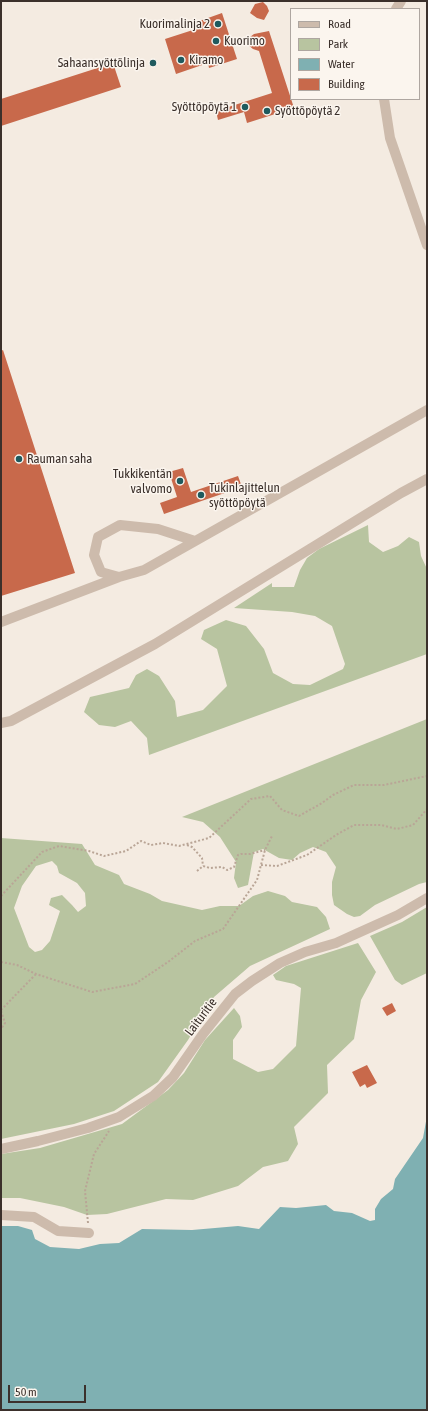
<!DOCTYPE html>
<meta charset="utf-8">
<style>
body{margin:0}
#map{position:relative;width:428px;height:1411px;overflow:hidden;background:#f4ebe1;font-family:"Asap Condensed",sans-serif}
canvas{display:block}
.frame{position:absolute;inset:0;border:2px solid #3b302b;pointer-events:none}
.legend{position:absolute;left:290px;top:8px;width:130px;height:92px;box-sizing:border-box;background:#fbf5ee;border:1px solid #aea6a0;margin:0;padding:5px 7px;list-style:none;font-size:12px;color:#3b302b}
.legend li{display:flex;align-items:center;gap:8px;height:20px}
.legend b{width:20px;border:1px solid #aea6a0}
.scale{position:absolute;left:8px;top:1385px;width:78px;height:18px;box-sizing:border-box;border:2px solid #3b302b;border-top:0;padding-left:5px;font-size:12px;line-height:14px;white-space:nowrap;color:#3b302b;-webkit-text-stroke:3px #fbf5ee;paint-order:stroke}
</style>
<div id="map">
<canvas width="428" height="1411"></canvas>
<div class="frame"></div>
<ul class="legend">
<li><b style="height:5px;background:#cdbbac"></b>Road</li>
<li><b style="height:11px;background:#b8c4a0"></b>Park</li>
<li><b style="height:11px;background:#7fb0b2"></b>Water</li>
<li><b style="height:11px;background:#c8694b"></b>Building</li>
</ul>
<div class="scale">50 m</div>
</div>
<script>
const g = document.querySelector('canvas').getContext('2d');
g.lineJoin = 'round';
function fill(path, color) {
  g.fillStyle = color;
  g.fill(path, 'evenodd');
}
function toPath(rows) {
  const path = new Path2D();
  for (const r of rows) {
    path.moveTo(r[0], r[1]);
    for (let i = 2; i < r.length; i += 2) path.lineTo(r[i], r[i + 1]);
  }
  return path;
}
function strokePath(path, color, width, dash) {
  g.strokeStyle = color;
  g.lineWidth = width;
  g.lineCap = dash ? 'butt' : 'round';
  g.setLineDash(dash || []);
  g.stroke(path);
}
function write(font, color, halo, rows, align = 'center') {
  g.font = font + ' "Asap Condensed",sans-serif';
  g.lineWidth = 3;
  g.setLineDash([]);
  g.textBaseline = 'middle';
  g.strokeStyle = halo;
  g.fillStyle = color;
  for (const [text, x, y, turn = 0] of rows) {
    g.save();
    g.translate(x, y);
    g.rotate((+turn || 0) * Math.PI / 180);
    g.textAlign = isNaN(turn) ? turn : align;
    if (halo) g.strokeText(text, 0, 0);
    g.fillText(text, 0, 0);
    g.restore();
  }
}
fill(toPath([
 [368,525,369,542,383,552,398,546,409,537,419,542,421,556,427,569,427,654,149,755,147,738,131,721,115,727,99,725,84,712,90,697,129,688,136,675,147,669,159,676,175,701,177,717,203,710,227,686,217,649,201,639,204,630,226,620,246,626,264,649,273,673,293,684,310,685,343,669,345,664,332,626,315,616,292,612,234,608,272,583,272,587,294,587,300,570,307,558,319,549],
 [427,719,427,882,419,884,375,905,360,916,354,917,347,914,334,905,332,895,332,882,336,867,326,852,313,847,300,853,292,860,279,858,263,849,254,852,248,885,238,888,234,878,236,862,220,837,203,822,182,817],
 [1,838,82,844,95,865,119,875,124,884,150,894,162,901,202,910,220,906,239,906,253,896,268,891,285,896,292,902,317,907,326,917,330,929,250,966,214,997,188,1040,158,1082,114,1111,74,1124,1,1139],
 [52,861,57,866,59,873,77,883,85,893,86,906,78,912,72,905,62,895,51,898,49,905,60,911,50,941,42,950,35,952,29,947,14,908,22,886,36,866],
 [427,907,427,973,402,985,395,980,370,936,402,922],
 [358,943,376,972,361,1000,354,1039,327,1065,328,1093,294,1127,298,1144,288,1161,263,1167,238,1186,193,1200,166,1199,107,1214,87,1215,64,1207,20,1198,1,1198,1,1154,40,1148,122,1124,168,1090,184,1073,205,1040,234,1008,240,1016,242,1027,233,1040,233,1059,258,1072,273,1069,296,1046,301,988,294,984,276,980,273,975,286,966]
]), '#b8c4a0');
fill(toPath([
 [427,1116,427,1410,1,1410,1,1226,18,1226,32,1230,35,1239,50,1247,79,1249,100,1244,119,1243,142,1229,192,1230,238,1226,259,1229,280,1207,296,1208,326,1205,334,1211,352,1213,370,1221,375,1220,375,1209,381,1199,393,1189,395,1179,423,1138]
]), '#7fb0b2');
fill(toPath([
 [263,2,267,6,269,11,264,20,257,18,250,13,255,4],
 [222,13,237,59,209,68,208,63,176,74,165,39,196,29,194,23],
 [269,31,294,108,247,123,244,112,218,120,216,111,272,93,259,51,253,49,247,44,250,37,254,34],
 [113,63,121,87,1,126,1,99],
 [3,350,75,573,1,596,1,351],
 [183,468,191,492,238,476,242,487,164,514,160,503,177,497,169,472],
 [392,1003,396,1011,387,1016,382,1008],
 [367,1065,377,1083,367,1088,365,1084,360,1087,352,1072]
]), '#c8694b');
strokePath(toPath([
 [187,845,192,847,202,858,203,866],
 [261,865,277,866,307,855,336,835,354,825,381,825,397,829,413,825,427,809],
 [197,871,203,866,210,868,222,867,227,870,234,867,238,855,241,854,250,854,265,850],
 [1,896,42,852,59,846,89,851,104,856,126,851,141,841,151,845,163,843,179,846,209,838,251,799,270,796,282,810,299,816,322,803,333,795,354,785,384,785,427,776],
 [1,962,17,965,36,974,92,992,135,984,168,962,195,941,223,929,257,880,265,850,272,836],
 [1,1010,36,974],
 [1,1011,5,1023,1,1029],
 [88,1223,85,1191,94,1154,109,1131]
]), '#b9a596', 2, [2, 2]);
strokePath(toPath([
 [396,9,401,1],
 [384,99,390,138,427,245],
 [195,541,158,529,120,525,98,537,94,555,101,572,119,577,144,570,427,410],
 [1,622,119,577],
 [1,723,11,721,155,644,401,493,427,479],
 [1,1149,38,1141,88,1128,119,1117,153,1096,173,1077,203,1034,235,994,252,981,280,963,305,952,336,943,358,933,398,915,427,898],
 [1,1215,34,1217,58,1231,89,1233]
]), '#cdbbac', 10);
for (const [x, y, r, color] of [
 [218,24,4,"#1f5a5e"],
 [216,41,4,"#1f5a5e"],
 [181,60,4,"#1f5a5e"],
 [153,63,4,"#1f5a5e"],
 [245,107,4,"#1f5a5e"],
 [267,111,4,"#1f5a5e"],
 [19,459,4,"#1f5a5e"],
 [180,481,4,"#1f5a5e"],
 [201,495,4,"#1f5a5e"]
]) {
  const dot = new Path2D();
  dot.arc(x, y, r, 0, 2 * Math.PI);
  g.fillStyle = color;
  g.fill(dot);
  strokePath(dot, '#fbf5ee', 1.5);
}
write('13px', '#3b302b', '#fbf5ee', [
 ["Kuorimalinja 2",210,24,"right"],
 ["Kuorimo",224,41],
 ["Kiramo",189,60],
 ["Sahaansyöttölinja",145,63,"right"],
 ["Syöttöpöytä 1",237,107,"right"],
 ["Syöttöpöytä 2",275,111],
 ["Rauman saha",27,459],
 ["Tukkikentän",172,474,"right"],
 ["valvomo",172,489,"right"],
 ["Tukinlajittelun",209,488],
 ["syöttöpöytä",209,503]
], 'left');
write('13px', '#3b302b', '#fbf5ee', [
 ["Laituritie",201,1017,-53]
]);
</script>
